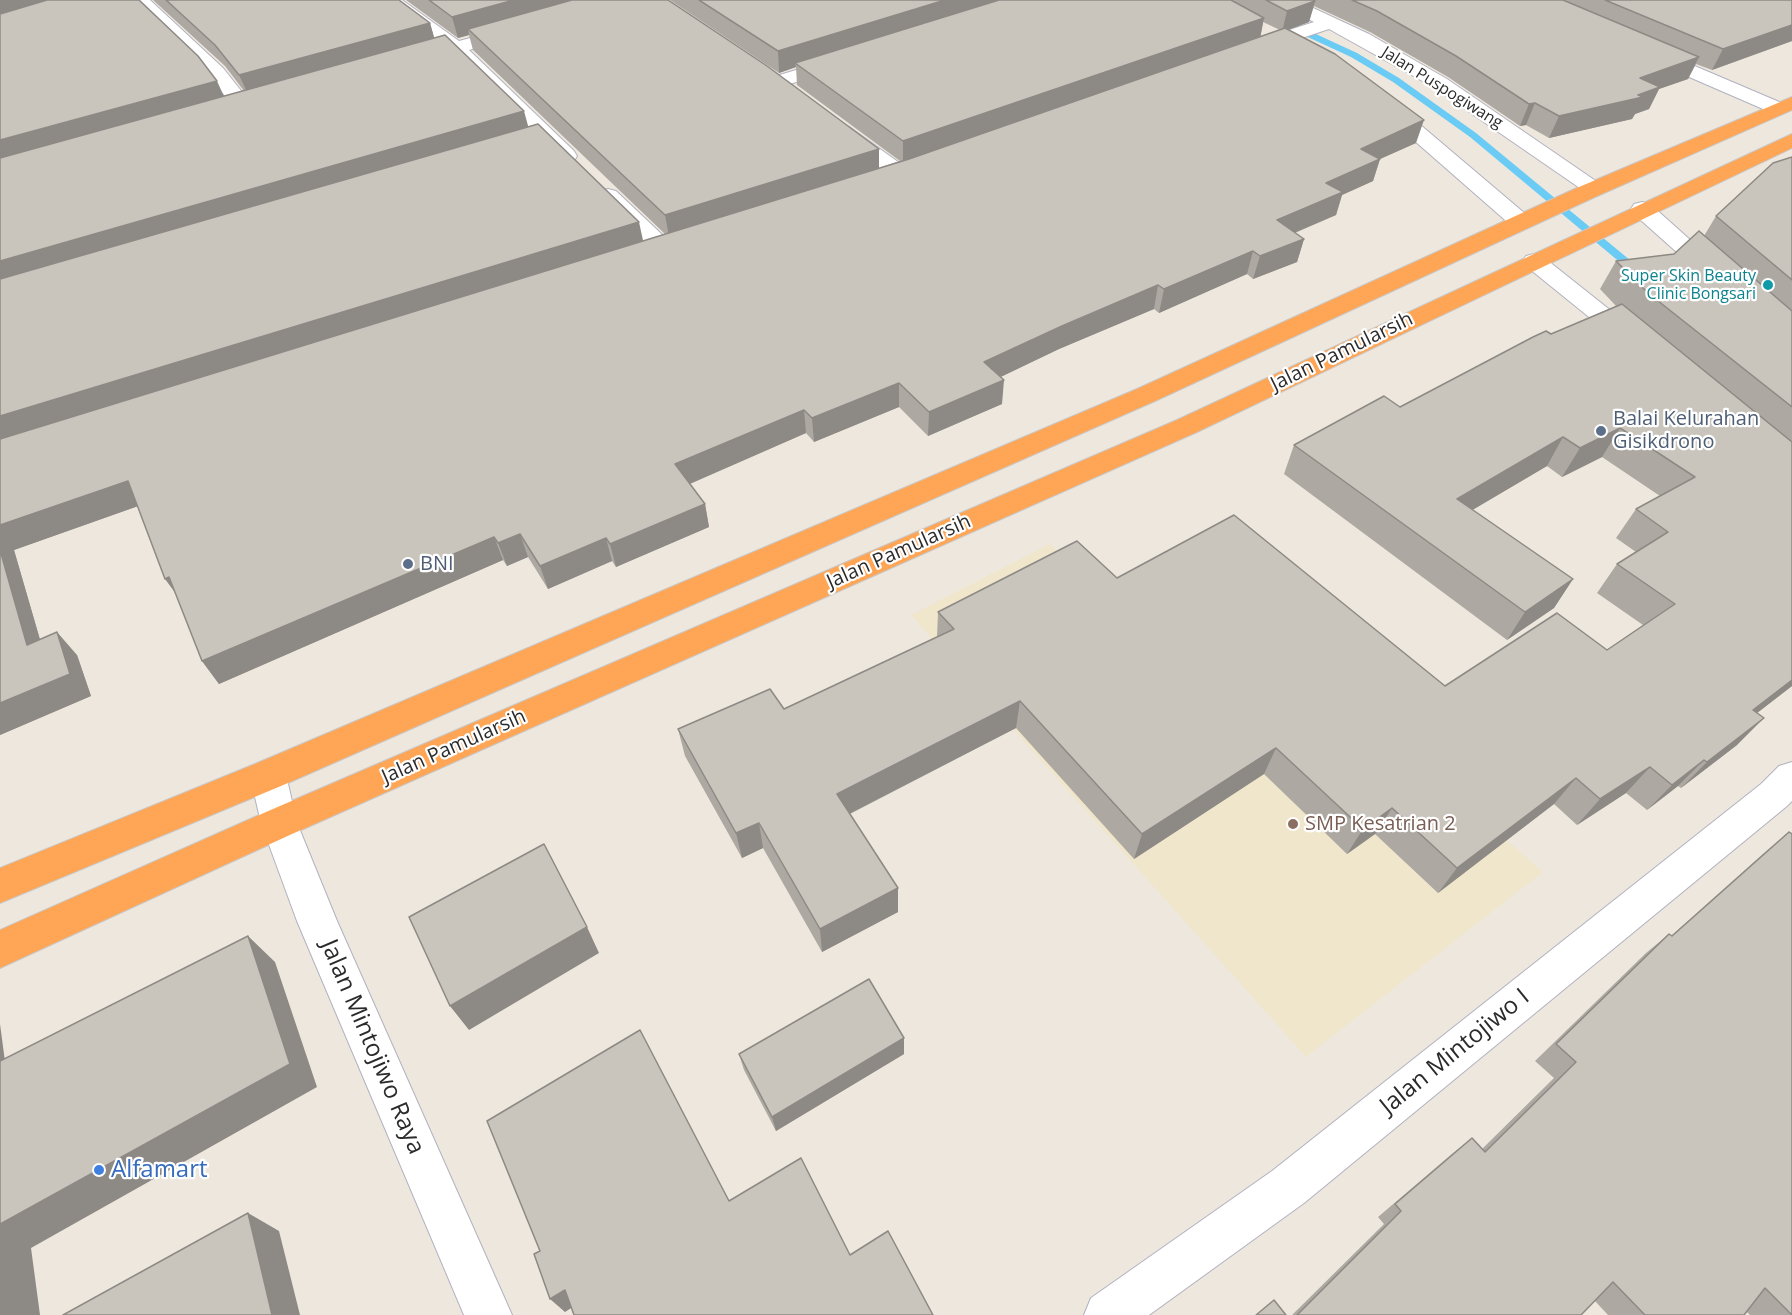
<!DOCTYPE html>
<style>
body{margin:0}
canvas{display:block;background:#eee7dd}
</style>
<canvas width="1792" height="1315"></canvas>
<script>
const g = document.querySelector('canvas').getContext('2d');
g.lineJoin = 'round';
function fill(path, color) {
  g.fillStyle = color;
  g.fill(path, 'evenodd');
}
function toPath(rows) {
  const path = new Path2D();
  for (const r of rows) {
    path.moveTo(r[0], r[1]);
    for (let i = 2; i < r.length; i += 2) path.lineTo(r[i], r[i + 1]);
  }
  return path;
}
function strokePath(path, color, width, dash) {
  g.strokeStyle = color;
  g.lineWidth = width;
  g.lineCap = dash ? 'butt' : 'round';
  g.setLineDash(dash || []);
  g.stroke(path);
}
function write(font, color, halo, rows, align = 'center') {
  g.font = font + ' "Open Sans",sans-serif';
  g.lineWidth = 4.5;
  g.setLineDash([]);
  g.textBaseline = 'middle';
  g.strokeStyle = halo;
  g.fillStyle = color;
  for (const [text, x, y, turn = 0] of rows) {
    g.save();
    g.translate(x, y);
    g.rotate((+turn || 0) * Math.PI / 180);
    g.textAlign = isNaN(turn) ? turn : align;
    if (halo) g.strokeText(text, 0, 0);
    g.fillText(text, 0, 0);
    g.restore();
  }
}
fill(toPath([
 [1050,544,1293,776,1373,723,1543,872,1306,1057,911,615]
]), '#f0e6cb');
fill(toPath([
 [1273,17,1279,17,1357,53,1399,78,1476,133,1642,270,1642,274,1634,274,1470,137,1393,82,1351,57,1273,21,1273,17]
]), '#6acbf5');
const street = toPath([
 [131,0,150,0,223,68,254,107,251,111,237,111,209,76,131,0],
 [382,0,402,0,459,41,515,26,521,27,524,31,521,35,469,50,574,151,577,156,574,161,558,161,453,54,415,65,408,63,406,59,408,55,442,46,382,0],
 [1273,0,1296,0,1369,34,1447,79,1606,188,1603,193,1595,195,1587,193,1433,87,1329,29,1260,52,1246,52,1244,48,1246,44,1314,22,1273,0],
 [1650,47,1784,104,1787,108,1784,112,1777,114,1770,112,1643,57,1641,53,1650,47],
 [838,57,845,59,848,63,845,67,777,88,767,82,770,78,838,57],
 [1384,98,1391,100,1529,217,1532,222,1529,227,1513,227,1377,108,1374,104,1377,100,1384,98],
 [842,125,849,127,908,169,911,174,908,179,892,179,835,135,832,131,835,127,842,125],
 [608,189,616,191,673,245,677,250,673,255,657,255,600,201,597,196,600,191,608,189],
 [1642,202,1650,204,1725,271,1729,276,1725,281,1717,283,1709,281,1634,214,1631,209,1634,204,1642,202],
 [1534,254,1542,256,1644,337,1648,342,1644,347,1635,350,1626,347,1526,266,1522,261,1526,256,1534,254],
 [268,760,281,764,286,775,297,823,337,921,512,1315,464,1315,297,921,261,823,250,775,255,764,268,760],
 [1792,762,1792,801,1787,806,1304,1203,1149,1315,1084,1315,1091,1298,1272,1171,1761,784,1779,766,1792,762]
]);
const highway = toPath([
 [1792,97,1792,110,1595,197,1155,401,281,786,0,903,0,868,255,764,1137,389,1579,187,1792,97],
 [1792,134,1792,148,1197,432,292,834,0,968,0,930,266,812,1177,420,1792,134]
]);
strokePath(street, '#b1b2c0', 2);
strokePath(highway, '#c8c8c8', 2);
fill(street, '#fff');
fill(highway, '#ffa656');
fill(toPath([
 [0,0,224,96,244,91,225,66,153,0,399,0,430,23,434,38,528,127,643,241,665,234,473,50,469,35,458,38,406,0,668,0,879,168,900,161,797,85,796,67,779,73,670,0,1792,0,1792,41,1712,70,1696,64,1688,79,1659,89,1649,109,1635,114,1632,119,1549,138,1526,125,1520,126,1448,77,1370,32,1314,6,1309,22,1288,30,1416,143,1380,159,1373,181,1342,195,1336,215,1295,233,1304,239,1297,262,1253,279,1247,274,1159,313,1154,309,1059,349,1000,377,1002,404,928,436,899,407,814,442,806,433,690,484,705,504,709,527,616,567,612,561,548,589,528,557,507,566,503,560,219,684,202,661,175,591,138,506,14,550,40,640,77,655,91,696,0,735],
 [1263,22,1280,30,1260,37],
 [1792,157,1792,686,1757,713,1737,745,1681,788,1678,786,1647,810,1626,793,1577,825,1554,804,1438,893,1375,834,1347,854,1264,774,1134,859,1016,728,850,814,898,912,822,952,763,848,742,858,685,756,678,729,784,709,937,637,938,612,1117,578,1445,686,1607,650,1643,625,1597,593,1617,564,1636,552,1616,538,1636,509,1660,496,1602,457,1562,477,1547,466,1472,510,1573,579,1554,608,1507,640,1284,474,1294,445,1400,407,1551,334,1616,306,1600,289,1616,261,1674,254,1704,236,1716,216],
 [1789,832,1792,1315,1750,1315,1747,1312,1744,1315,1608,1315,1595,1301,1581,1315,1292,1315,1384,1224,1378,1217,1453,1153,1472,1138,1482,1149,1554,1078,1535,1061,1646,953,1669,934,1671,936,1764,853],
 [904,1038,904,1054,776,1131,744,1070,739,1054]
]), '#ada9a2');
fill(toPath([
 [0,0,73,0,0,23],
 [514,0,594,0,468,29,469,35,458,38,452,17],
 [945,0,1010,0,795,63,796,67,779,73,778,51],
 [1315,1,1309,22,1282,32,1287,11],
 [1264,18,1260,39,903,163,903,141],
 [430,23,436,44,249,96,239,75],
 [1792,25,1792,41,1712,70,1723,49],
 [1699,57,1688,79,1659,89,1649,109,1635,114,1632,119,1549,138,1559,116,1640,78],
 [217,81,227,103,0,167,0,140],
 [1535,103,1526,125,1520,126,1529,104],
 [524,111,530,133,0,289,0,261],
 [1424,120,1416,143,1380,159,1373,181,1342,195,1336,215,1270,243,1277,220,1326,183,1361,149],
 [879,149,879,171,669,237,665,215],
 [639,222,644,245,0,446,0,416],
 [1304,239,1297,262,1253,279,1260,256],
 [1253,251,1247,274,1159,313,1164,289],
 [1158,285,1154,309,1059,349,982,386,984,362,1062,326],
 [1004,380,1002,404,928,436,929,412],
 [899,383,899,407,814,442,812,418],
 [804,410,806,433,680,488,675,464],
 [1620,428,1602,457,1562,477,1580,448],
 [1563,437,1547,466,1442,528,1457,499],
 [128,481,144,504,14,550,48,667,27,645,0,550,0,525],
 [705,504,709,527,616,567,610,544],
 [520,534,528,557,507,566,498,543],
 [494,537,503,560,219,684,202,661],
 [606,538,612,561,548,589,540,566],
 [169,577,182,602,165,579],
 [1573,579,1554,608,1507,640,1525,612],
 [57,632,77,655,91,696,0,735,0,703],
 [1792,680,1792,686,1726,737,1753,710],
 [1020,701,1016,728,839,819,837,794],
 [1764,718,1737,745,1681,788,1707,762],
 [1276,748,1264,774,1134,859,1142,834],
 [1704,760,1678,786,1647,810,1672,785],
 [1650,767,1626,793,1577,825,1600,799],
 [1576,778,1554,804,1438,893,1457,868],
 [1392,808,1375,834,1347,854,1363,829],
 [759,823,763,848,742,858,736,833],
 [898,888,898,912,822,952,820,929],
 [587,927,599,953,469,1030,450,1006],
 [248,936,275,962,317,1087,31,1248,40,1315,0,1315,0,1224],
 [0,1024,10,1099,0,1094],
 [904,1038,904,1054,776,1131,772,1117],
 [248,1213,279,1231,300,1315,272,1315],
 [565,1290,579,1303,565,1312,550,1299]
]), '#8d8984');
const building = toPath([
 [47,0,139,0,198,56,217,81,0,140,0,14,47,0],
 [166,0,399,0,430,23,239,75,215,45,166,0],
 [429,0,514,0,452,17,429,0],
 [572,0,668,0,767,66,879,149,665,215,468,29,572,0],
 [699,0,945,0,778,51,699,0],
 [999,0,1231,0,1264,18,903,141,795,63,999,0],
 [1266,0,1313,0,1315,1,1287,11,1266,0],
 [1352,0,1563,0,1699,57,1640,78,1660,87,1638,95,1643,97,1559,116,1535,103,1529,104,1456,56,1377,11,1352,0],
 [1605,0,1792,0,1792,25,1723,49,1605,0],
 [1285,28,1335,54,1424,120,1361,149,1380,159,1326,183,1343,192,1277,220,1304,239,1260,256,1253,251,1164,289,1158,285,1062,326,984,362,1004,380,929,412,899,383,812,418,804,410,675,464,705,504,610,544,606,538,540,566,520,534,498,543,494,537,202,661,169,577,165,579,128,481,0,525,0,439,909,159,1285,28],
 [445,35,524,111,0,261,0,158,445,35],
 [538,124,639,222,0,416,0,279,538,124],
 [1792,157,1792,280,1716,216,1773,163,1792,157],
 [1699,231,1792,311,1792,407,1648,293,1616,261,1674,254,1699,231],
 [1622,304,1792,442,1792,680,1753,710,1764,718,1707,762,1704,760,1672,785,1650,767,1600,799,1576,778,1457,868,1392,808,1363,829,1276,748,1142,834,1020,701,837,794,898,888,820,929,759,823,736,833,678,729,770,689,784,709,954,629,938,612,1077,541,1117,578,1234,515,1445,686,1557,613,1607,650,1675,604,1617,564,1668,532,1636,509,1695,477,1620,428,1580,448,1563,437,1457,499,1573,579,1525,612,1294,445,1384,396,1400,407,1533,337,1546,331,1551,334,1622,304],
 [0,550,27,645,57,632,70,674,0,703,0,550],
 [1789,832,1792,834,1792,1315,1765,1288,1744,1315,1645,1315,1613,1282,1581,1315,1297,1315,1401,1211,1395,1204,1472,1138,1485,1152,1576,1062,1556,1044,1669,934,1672,936,1789,832],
 [544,844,587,927,450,1006,409,917,544,844],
 [248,936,290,1064,0,1224,0,1061,248,936],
 [869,979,904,1038,772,1117,739,1054,869,979],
 [640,1030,729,1201,801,1158,850,1255,888,1231,933,1315,574,1315,565,1290,550,1299,534,1254,540,1251,487,1121,640,1030],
 [248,1213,272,1315,63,1315,248,1213],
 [1274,1300,1286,1315,1256,1315,1274,1300]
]);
fill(building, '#c9c4bc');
strokePath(building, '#8d8984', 1.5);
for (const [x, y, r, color] of [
 [1768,285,6,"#0f9aa8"],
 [1601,431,6,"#5c6f8a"],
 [408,564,6,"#5c6f8a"],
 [1293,824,6,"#8d6e63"],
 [99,1170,6,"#3f7fe0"]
]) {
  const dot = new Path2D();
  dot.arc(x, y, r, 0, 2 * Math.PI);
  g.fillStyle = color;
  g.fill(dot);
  strokePath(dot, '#fff', 2);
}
write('16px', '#2b2b2b', '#fff', [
 ["Jalan Puspogiwang",1442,88,32]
]);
write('16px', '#0d838f', '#fff', [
 ["Super Skin Beauty",1756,276],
 ["Clinic Bongsari",1756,294]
], 'right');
write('20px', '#2b2b2b', '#fff', [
 ["Jalan Pamularsih",1342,352,-26],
 ["Jalan Pamularsih",899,552,-24],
 ["Jalan Pamularsih",454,747,-24]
]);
write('20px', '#4e5e75', '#fff', [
 ["Balai Kelurahan",1613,419],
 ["Gisikdrono",1613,442],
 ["BNI",420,564]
], 'left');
write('20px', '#785e54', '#fff', [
 ["SMP Kesatrian 2",1305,824]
], 'left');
write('24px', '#2b2b2b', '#fff', [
 ["Jalan Mintojiwo Raya",372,1047,67],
 ["Jalan Mintojiwo I",1455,1052,-39]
]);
write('24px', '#366cbe', '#fff', [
 ["Alfamart",111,1170]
], 'left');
</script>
